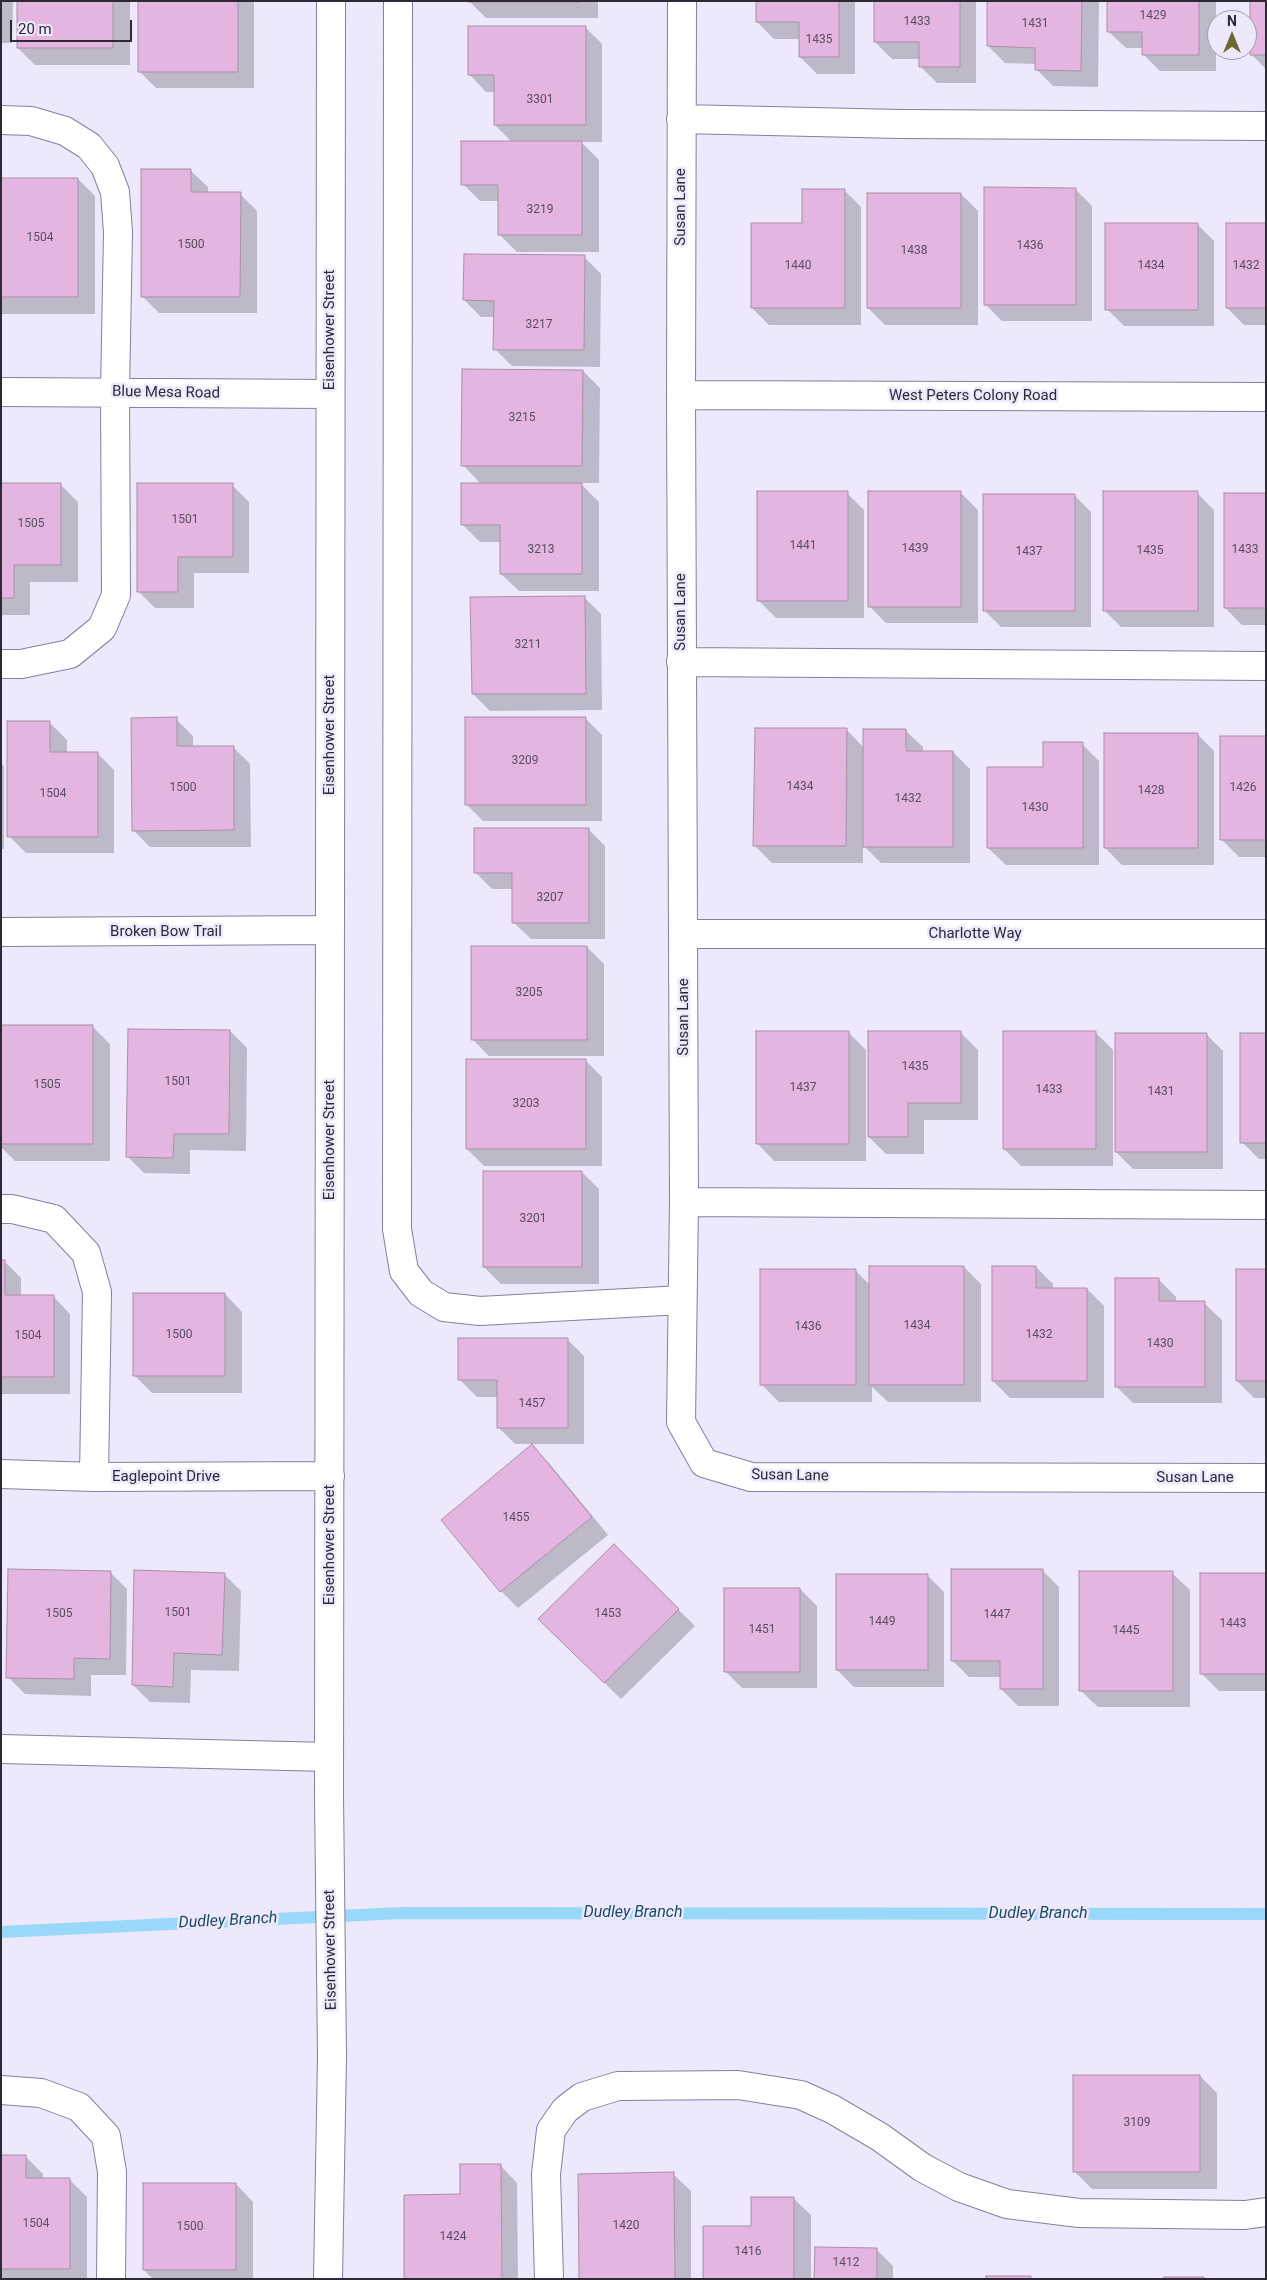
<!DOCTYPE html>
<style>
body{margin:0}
#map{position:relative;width:1267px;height:2280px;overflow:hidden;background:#ede8fc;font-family:Roboto,sans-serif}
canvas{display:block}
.frame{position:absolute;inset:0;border:2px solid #2d2a36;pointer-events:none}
.north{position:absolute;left:1207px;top:10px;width:50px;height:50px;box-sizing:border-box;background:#ede8fc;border:1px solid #a09cad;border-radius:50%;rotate:0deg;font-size:14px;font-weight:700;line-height:20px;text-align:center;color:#2d2a36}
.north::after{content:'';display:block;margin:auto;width:18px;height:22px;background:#6e6633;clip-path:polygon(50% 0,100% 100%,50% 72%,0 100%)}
.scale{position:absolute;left:10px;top:20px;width:122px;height:22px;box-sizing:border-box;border:2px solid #2d2a36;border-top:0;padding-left:6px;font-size:15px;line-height:18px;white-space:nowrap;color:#2d2a36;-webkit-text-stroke:4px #ede8fc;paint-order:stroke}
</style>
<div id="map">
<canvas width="1267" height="2280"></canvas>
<div class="frame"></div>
<div class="north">N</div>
<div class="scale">20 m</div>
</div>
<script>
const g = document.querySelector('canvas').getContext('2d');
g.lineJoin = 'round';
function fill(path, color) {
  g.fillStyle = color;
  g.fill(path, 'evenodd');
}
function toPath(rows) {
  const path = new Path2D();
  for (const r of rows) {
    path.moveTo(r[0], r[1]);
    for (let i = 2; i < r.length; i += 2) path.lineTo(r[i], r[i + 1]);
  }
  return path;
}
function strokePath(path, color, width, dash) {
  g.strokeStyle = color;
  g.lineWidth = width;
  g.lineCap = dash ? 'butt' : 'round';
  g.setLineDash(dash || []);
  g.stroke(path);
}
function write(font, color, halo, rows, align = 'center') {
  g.font = font + ' Roboto,sans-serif';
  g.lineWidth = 5;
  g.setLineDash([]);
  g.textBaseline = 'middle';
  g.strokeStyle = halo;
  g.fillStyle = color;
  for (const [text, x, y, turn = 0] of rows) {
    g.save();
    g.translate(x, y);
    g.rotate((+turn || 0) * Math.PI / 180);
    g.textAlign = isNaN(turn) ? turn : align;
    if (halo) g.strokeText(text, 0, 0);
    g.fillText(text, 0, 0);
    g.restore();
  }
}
fill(toPath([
 [1,1,13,1,12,43,1,43],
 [18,1,130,1,130,65,35,65,18,48],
 [139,1,254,1,254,88,156,88,139,71],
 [469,1,598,1,598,18,486,18],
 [757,1,855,1,855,74,817,74,800,57,800,39,774,39,757,22],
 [875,1,976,1,976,83,937,83,920,66,920,59,892,59,875,42],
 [989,1,1099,1,1098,87,1053,86,1036,69,1036,64,1005,63,988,46],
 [1108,1,1216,1,1216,71,1160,71,1143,54,1143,48,1126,48,1108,31],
 [1266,1,1266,69,1251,54],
 [585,27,602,44,602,142,581,142,599,160,599,252,517,252,500,235,500,201,480,201,463,184,513,143,495,125,495,92,486,92,469,74],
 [190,170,208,187,208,194,240,194,257,211,257,313,159,313,142,296],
 [1,179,78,179,95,196,95,314,1,314],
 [1075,189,1092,206,1092,321,1002,321,985,304],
 [844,190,861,207,861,325,769,325,752,308,803,224],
 [961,194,978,211,978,325,885,325,868,308],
 [1197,224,1214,241,1214,326,1124,326,1107,309],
 [1266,224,1266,325,1244,325,1227,308],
 [584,257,601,274,600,367,512,366,495,349,495,317,481,317,464,300],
 [583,371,600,388,599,483,580,483,599,502,599,591,519,591,501,574,501,542,480,542,463,525,482,485,463,465],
 [1,485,61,485,78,502,78,582,30,582,30,615,1,615],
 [232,485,249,502,249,573,194,573,194,608,155,608,138,591],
 [847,493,864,510,864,618,776,618,759,601],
 [961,493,978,510,978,623,886,623,869,606],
 [1197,493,1214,510,1214,627,1121,627,1104,610],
 [1266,494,1266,625,1242,625,1225,608],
 [1074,495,1091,512,1091,627,1001,627,984,610],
 [584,597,601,614,602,710,490,711,473,694],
 [585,718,602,735,602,821,483,821,466,804],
 [176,719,193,736,193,748,233,747,250,764,251,847,150,847,133,830],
 [50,723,67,740,67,753,97,753,114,770,114,853,26,853,9,836],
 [846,729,864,748,905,730,923,747,923,752,953,752,970,769,970,863,881,863,863,845,863,863,772,863,755,846],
 [1197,734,1214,751,1214,865,1122,865,1105,848],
 [1266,737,1266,857,1239,857,1222,840],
 [1082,744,1099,761,1099,865,1006,865,988,848,1044,768],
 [1,763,4,766,4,849,1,849],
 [588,829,605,846,605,939,531,939,513,922,513,889,492,889,475,872],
 [587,947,604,964,604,1056,489,1056,472,1039],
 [1,1027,93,1027,110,1044,110,1161,15,1161,1,1147],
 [230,1031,247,1048,246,1151,190,1150,190,1174,144,1173,127,1156],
 [849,1033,866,1050,866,1161,774,1161,757,1143],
 [961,1033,978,1050,978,1120,924,1120,924,1154,886,1154,869,1137],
 [1096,1033,1113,1050,1113,1166,1021,1166,1004,1149],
 [1206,1034,1223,1051,1223,1169,1133,1169,1116,1152],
 [1266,1034,1266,1159,1259,1159,1242,1142],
 [585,1060,602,1077,602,1166,484,1166,467,1149],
 [582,1172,599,1189,599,1284,501,1284,484,1267],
 [1,1261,4,1261,21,1278,21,1296,53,1296,70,1314,70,1394,1,1394],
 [964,1267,981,1284,981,1402,888,1402,872,1387,872,1402,779,1402,762,1385,855,1270,871,1286],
 [1036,1267,1053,1284,1053,1289,1087,1289,1104,1306,1104,1398,1010,1398,993,1381],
 [1266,1270,1266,1398,1254,1398,1237,1381],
 [1159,1280,1176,1297,1176,1303,1204,1303,1222,1320,1222,1403,1133,1403,1116,1386],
 [225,1294,242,1312,242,1393,152,1393,134,1375],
 [567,1339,584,1356,584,1444,515,1444,498,1427,498,1397,477,1397,460,1380],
 [532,1446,549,1463,608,1535,518,1608,501,1591],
 [614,1546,695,1626,621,1699,540,1620],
 [1042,1570,1059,1587,1059,1706,1018,1706,1001,1689,1001,1677,969,1677,952,1660],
 [110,1572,127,1589,126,1675,91,1675,91,1696,25,1694,8,1677],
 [1172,1573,1190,1590,1190,1707,1098,1707,1080,1690],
 [224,1574,241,1591,239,1671,191,1670,190,1703,150,1702,133,1685],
 [1266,1574,1266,1691,1219,1691,1202,1674],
 [927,1575,944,1592,944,1687,854,1687,837,1670],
 [800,1589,817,1606,817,1688,742,1688,725,1671],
 [1200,2076,1217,2093,1217,2189,1092,2189,1075,2172],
 [1,2157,26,2157,43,2174,43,2180,70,2180,87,2197,87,2279,1,2279],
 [500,2165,517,2183,518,2279,405,2279,461,2195],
 [673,2174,691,2191,691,2279,580,2279],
 [236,2184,253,2202,253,2279,153,2279,144,2270],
 [793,2198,811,2215,811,2279,704,2279],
 [876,2249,893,2266,893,2279,815,2279]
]), '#0003');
strokePath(toPath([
 [1,1932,402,1913,1266,1914]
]), '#98d8f9', 12);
const building = toPath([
 [17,1,113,1,113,48,17,48,17,1],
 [138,1,238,1,238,72,138,72,138,1],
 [468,1,581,1,581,2,468,2,468,1],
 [756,1,839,1,839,57,799,57,799,22,756,22,756,1],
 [874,1,960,1,960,67,919,67,919,42,874,42,874,1],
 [987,1,1082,1,1081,71,1035,70,1035,48,987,46,987,1],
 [1107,1,1199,1,1199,55,1142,55,1142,32,1107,32,1107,1],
 [1250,1,1266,1,1266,55,1250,55,1250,1],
 [468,26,586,26,586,125,494,125,494,75,468,75,468,26],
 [461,141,582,141,582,235,498,235,498,185,461,185,461,141],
 [141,169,191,169,191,192,241,192,240,297,141,297,141,169],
 [1,178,78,178,78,297,1,297,1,178],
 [984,187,1076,188,1076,305,984,305,984,187],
 [802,189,845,189,845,308,751,308,751,223,802,223,802,189],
 [867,193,961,193,961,308,867,308,867,193],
 [1105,223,1198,223,1198,310,1105,310,1105,223],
 [1226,223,1266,223,1266,308,1226,308,1226,223],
 [464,254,585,255,584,350,493,350,494,301,463,300,464,254],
 [462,369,583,370,582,466,461,466,462,369],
 [1,483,61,483,61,565,14,565,14,598,1,598,1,483],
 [137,483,233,483,233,557,178,557,178,592,137,592,137,483],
 [461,483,582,483,582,574,500,574,500,525,461,525,461,483],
 [757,491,848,491,848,601,757,601,757,491],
 [868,491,961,491,961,607,868,607,868,491],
 [1103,491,1198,491,1198,611,1103,611,1103,491],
 [1224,493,1266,493,1266,608,1224,608,1224,493],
 [983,494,1075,494,1075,611,983,611,983,494],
 [585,596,586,694,472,694,470,597,585,596],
 [177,717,177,746,234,746,234,830,132,831,131,718,177,717],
 [465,717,586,717,586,805,465,805,465,717],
 [7,721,50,721,50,752,98,752,98,837,7,837,7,721],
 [755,728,847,728,846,846,753,846,755,728],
 [863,729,906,729,906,751,953,751,953,847,863,847,863,729],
 [1104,733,1198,733,1198,848,1104,848,1104,733],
 [1220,736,1266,736,1266,840,1220,840,1220,736],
 [1043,742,1083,742,1083,848,987,848,987,767,1043,767,1043,742],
 [474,828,589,828,589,923,512,923,512,873,474,873,474,828],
 [471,946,587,946,587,1040,471,1040,471,946],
 [1,1025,93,1025,93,1144,1,1144,1,1025],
 [128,1029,230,1030,229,1134,174,1134,173,1158,126,1157,128,1029],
 [756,1031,849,1031,849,1144,756,1144,756,1031],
 [868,1031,961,1031,961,1103,908,1103,908,1137,868,1137,868,1031],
 [1003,1031,1096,1031,1096,1149,1003,1149,1003,1031],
 [1115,1033,1207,1033,1207,1152,1115,1152,1115,1033],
 [1240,1033,1266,1033,1266,1143,1240,1143,1240,1033],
 [466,1059,586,1059,586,1149,466,1149,466,1059],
 [483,1171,582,1171,582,1267,483,1267,483,1171],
 [1,1260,5,1260,5,1295,54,1295,54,1377,1,1377,1,1260],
 [869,1266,964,1266,964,1385,869,1385,869,1266],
 [992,1266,1036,1266,1036,1288,1087,1288,1087,1381,992,1381,992,1266],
 [760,1269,856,1269,856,1385,760,1385,760,1269],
 [1236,1269,1266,1269,1266,1381,1236,1381,1236,1269],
 [1115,1278,1159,1278,1159,1301,1205,1301,1205,1387,1115,1387,1115,1278],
 [133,1293,225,1293,225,1376,133,1376,133,1293],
 [458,1338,568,1338,568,1428,497,1428,497,1380,458,1380,458,1338],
 [532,1444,592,1517,500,1592,441,1520,532,1444],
 [614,1544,679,1609,604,1683,538,1619,614,1544],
 [8,1569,111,1571,110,1659,74,1658,74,1679,6,1678,8,1569],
 [951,1569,1043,1569,1043,1689,1000,1689,1000,1661,951,1661,951,1569],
 [134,1570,225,1573,222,1655,174,1653,173,1687,132,1685,134,1570],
 [1079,1571,1173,1571,1173,1691,1079,1691,1079,1571],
 [1200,1573,1266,1573,1266,1674,1200,1674,1200,1573],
 [836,1574,928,1574,928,1670,836,1670,836,1574],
 [724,1588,800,1588,800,1672,724,1672,724,1588],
 [1073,2075,1200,2075,1200,2172,1073,2172,1073,2075],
 [1,2155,26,2155,26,2178,70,2178,70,2269,1,2269,1,2155],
 [460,2164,501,2164,502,2279,404,2279,404,2195,460,2194,460,2164],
 [674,2172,675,2279,579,2279,578,2174,674,2172],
 [143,2183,236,2183,236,2270,143,2270,143,2183],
 [751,2197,794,2197,794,2279,703,2279,703,2226,751,2226,751,2197],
 [815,2247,877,2248,877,2279,814,2279,815,2247],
 [986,2276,1031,2276,1031,2279,986,2279,986,2276],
 [1164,2277,1204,2277,1204,2279,1164,2279,1164,2277]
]);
fill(building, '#e5b5e1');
strokePath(building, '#a98fa6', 1);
const minor = toPath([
 [398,1,397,1229,404,1271,421,1293,444,1307,480,1311,682,1300],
 [682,1,681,395,684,1202,681,1422,704,1463,751,1477,1266,1478],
 [681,119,901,124,1266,126],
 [1,120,31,121,65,131,89,146,105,166,115,192,118,232,115,392,116,595,102,628,70,654,21,664,1,664],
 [1,392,330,394],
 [681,395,1266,397],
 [681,662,1266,666],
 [1,932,330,930],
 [684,934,1266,934],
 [684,1202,1266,1205],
 [1,1209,12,1209,54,1219,86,1253,97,1292,94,1477],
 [1,1474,94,1477,330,1476],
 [1,1749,329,1757],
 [1,2090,41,2093,79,2107,106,2136,112,2172,111,2279],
 [328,2279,332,2056,329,1796,331,1],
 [549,2279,546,2174,551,2130,565,2110,582,2097,618,2086,738,2085,801,2095,832,2109,880,2137,923,2168,959,2187,1007,2204,1079,2213,1245,2215,1266,2212]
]);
strokePath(minor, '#867f9d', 30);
strokePath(minor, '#fff', 28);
write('12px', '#5b4d61', null, [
 ["1429",1153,16],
 ["1433",917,22],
 ["1431",1035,24],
 ["1435",819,40],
 ["3301",540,100],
 ["3219",540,210],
 ["1504",40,238],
 ["1500",191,245],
 ["1436",1030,246],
 ["1438",914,251],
 ["1440",798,266],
 ["1434",1151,266],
 ["1432",1246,266],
 ["3217",539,325],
 ["3215",522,418],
 ["1501",185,520],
 ["1505",31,524],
 ["1441",803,546],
 ["1439",915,549],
 ["3213",541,550],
 ["1433",1245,550],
 ["1435",1150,551],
 ["1437",1029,552],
 ["3211",528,645],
 ["3209",525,761],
 ["1434",800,787],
 ["1500",183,788],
 ["1426",1243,788],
 ["1428",1151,791],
 ["1504",53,794],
 ["1432",908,799],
 ["1430",1035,808],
 ["3207",550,898],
 ["3205",529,993],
 ["1435",915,1067],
 ["1501",178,1082],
 ["1505",47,1085],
 ["1437",803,1088],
 ["1433",1049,1090],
 ["1431",1161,1092],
 ["3203",526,1104],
 ["3201",533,1219],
 ["1434",917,1326],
 ["1436",808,1327],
 ["1500",179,1335],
 ["1432",1039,1335],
 ["1504",28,1336],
 ["1430",1160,1344],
 ["1457",532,1404],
 ["1455",516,1518],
 ["1501",178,1613],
 ["1505",59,1614],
 ["1453",608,1614],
 ["1447",997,1615],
 ["1449",882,1622],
 ["1443",1233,1624],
 ["1451",762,1630],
 ["1445",1126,1631],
 ["3109",1137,2123],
 ["1504",36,2224],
 ["1420",626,2226],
 ["1500",190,2227],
 ["1424",453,2237],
 ["1416",748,2252],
 ["1412",846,2263]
]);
write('15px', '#2d2a36', '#ede8fc', [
 ["Susan Lane",681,207,-90],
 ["Eisenhower Street",330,330,-90],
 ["Blue Mesa Road",166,393,1],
 ["West Peters Colony Road",973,396],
 ["Susan Lane",681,612,-90],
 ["Eisenhower Street",330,735,-90],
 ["Broken Bow Trail",166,932],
 ["Charlotte Way",975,934],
 ["Susan Lane",684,1017,-90],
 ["Eisenhower Street",330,1140,-90],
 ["Susan Lane",790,1476,1],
 ["Eaglepoint Drive",166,1477],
 ["Susan Lane",1195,1478],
 ["Eisenhower Street",330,1545,-90],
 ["Eisenhower Street",331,1950,-91]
]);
write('italic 16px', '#194c63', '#ede8fc', [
 ["Dudley Branch",633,1913],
 ["Dudley Branch",1038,1914],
 ["Dudley Branch",228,1921,-3]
]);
</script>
